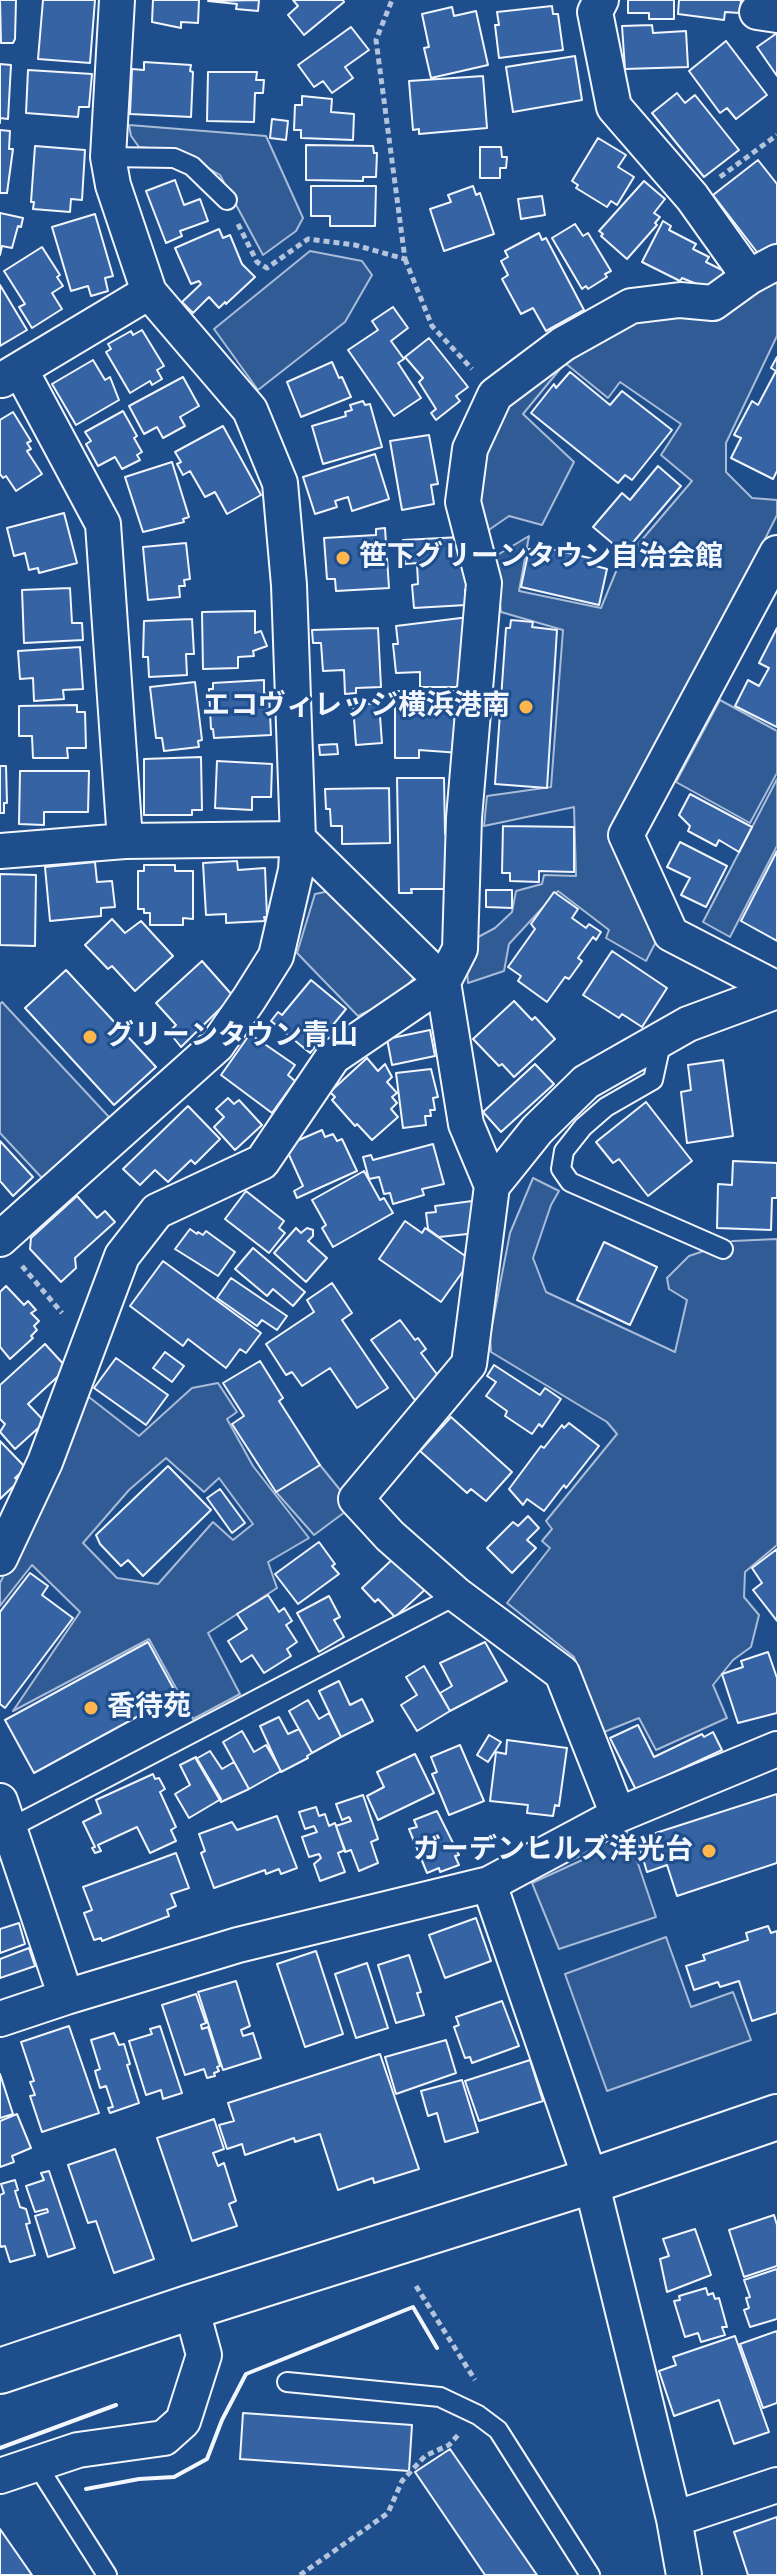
<!DOCTYPE html>
<meta charset="utf-8">
<style>
body{margin:0}
canvas{display:block;background:#1f4e8c}
</style>
<canvas width="777" height="2575"></canvas>
<script>
const g = document.querySelector('canvas').getContext('2d');
g.lineJoin = 'round';
function fill(path, color) {
  g.fillStyle = color;
  g.fill(path, 'evenodd');
}
function toPath(rows) {
  const path = new Path2D();
  for (const r of rows) {
    path.moveTo(r[0], r[1]);
    for (let i = 2; i < r.length; i += 2) path.lineTo(r[i], r[i + 1]);
  }
  return path;
}
function strokePath(path, color, width, dash) {
  g.strokeStyle = color;
  g.lineWidth = width;
  g.lineCap = dash ? 'butt' : 'round';
  g.setLineDash(dash || []);
  g.stroke(path);
}
function write(font, color, halo, rows, align = 'center') {
  g.font = font + ' "Nunito Sans","Noto Sans JP",sans-serif';
  g.lineWidth = 6;
  g.setLineDash([]);
  g.textBaseline = 'middle';
  g.strokeStyle = halo;
  g.fillStyle = color;
  for (const [text, x, y, turn = 0] of rows) {
    g.save();
    g.translate(x, y);
    g.rotate((+turn || 0) * Math.PI / 180);
    g.textAlign = isNaN(turn) ? turn : align;
    if (halo) g.strokeText(text, 0, 0);
    g.fillText(text, 0, 0);
    g.restore();
  }
}
const built = toPath([
 [129,125,266,136,303,218,296,231,263,255,220,175,179,151,139,147,131,136,129,125],
 [310,251,362,261,372,275,345,322,258,390,214,329,310,251],
 [777,275,777,336,726,443,726,472,752,498,777,500,777,515,614,840,660,934,646,961,606,938,609,930,558,891,509,944,504,971,468,983,465,944,495,928,512,912,516,891,542,884,544,875,576,876,574,807,484,826,487,796,551,787,563,630,501,612,494,557,529,536,519,591,601,608,617,569,692,481,661,455,681,424,620,382,608,398,565,363,523,414,574,462,542,525,509,516,483,534,477,469,507,396,647,312,777,275],
 [720,700,777,731,777,773,750,823,676,782,720,700],
 [777,779,777,846,730,937,703,922,777,779],
 [330,891,414,978,397,997,358,1016,297,953,315,894,330,891],
 [2,1002,109,1117,42,1178,0,1133,0,1004,2,1002],
 [533,1178,559,1191,551,1205,533,1258,546,1292,675,1352,687,1300,669,1289,667,1278,689,1256,733,1241,777,1239,777,1545,745,1572,744,1597,759,1615,751,1647,733,1660,713,1685,727,1718,656,1750,639,1718,604,1732,574,1657,507,1603,550,1548,542,1541,552,1529,546,1521,617,1434,607,1422,491,1352,490,1336,510,1233,533,1178],
 [218,1383,237,1412,227,1419,253,1466,309,1538,268,1562,277,1588,208,1633,240,1694,193,1719,149,1639,13,1711,80,1612,32,1565,0,1606,0,1583,57,1463,85,1394,139,1436,192,1388,218,1383],
 [166,1458,204,1492,219,1478,253,1524,233,1540,213,1522,158,1584,117,1578,83,1543,129,1490,166,1458],
 [320,1465,353,1506,314,1535,276,1492,320,1465],
 [627,1831,656,1917,559,1949,532,1883,591,1856,588,1844,627,1831],
 [666,1937,691,2007,733,1992,751,2040,607,2091,565,1974,666,1937]
]);
fill(built, '#305b95');
strokePath(built, '#a8bbd7', 2);
const building = toPath([
 [0,0,16,0,15,39,13,43,1,43,0,0],
 [43,0,95,0,90,63,38,59,43,0],
 [153,0,199,0,198,23,181,22,181,28,152,22,153,0],
 [259,0,258,11,236,9,237,4,208,1,259,0],
 [293,0,343,0,344,2,304,35,288,15,298,6,293,0],
 [628,0,674,0,674,19,649,19,649,13,628,13,628,0],
 [679,0,741,0,740,13,725,12,724,20,678,14,679,0],
 [552,6,553,14,558,14,563,50,499,58,495,25,499,25,497,12,552,6],
 [452,7,454,16,476,11,488,65,431,78,424,48,429,47,422,14,452,7],
 [652,25,653,33,686,31,688,67,625,69,622,26,652,25],
 [351,27,369,50,345,67,353,78,332,93,323,81,314,87,298,65,351,27],
 [777,33,777,76,757,47,777,33],
 [726,41,767,95,736,119,727,108,720,113,689,71,726,41],
 [575,56,582,100,513,112,506,67,575,56],
 [144,62,191,65,190,71,193,72,191,117,130,114,132,69,144,70,144,62],
 [0,64,11,65,8,119,0,118,0,123,0,64],
 [28,70,92,74,89,107,79,107,78,117,26,113,28,70],
 [208,72,257,72,256,80,264,80,263,93,255,93,254,122,207,121,208,72],
 [483,76,487,128,419,134,419,129,413,130,409,81,483,76],
 [677,93,685,103,695,95,739,150,704,177,652,113,677,93],
 [302,96,332,99,331,112,354,114,353,140,301,138,301,130,294,130,295,105,302,105,302,96],
 [272,119,288,121,286,140,270,138,272,119],
 [0,130,10,131,9,149,13,149,7,193,0,193,0,130],
 [598,138,626,155,618,167,634,177,617,205,611,201,607,207,576,188,578,185,572,181,598,138],
 [306,145,373,146,374,153,377,153,376,177,363,177,363,181,306,180,306,145],
 [35,146,85,150,82,200,71,199,70,212,33,209,34,202,31,202,35,146],
 [480,147,501,147,502,157,507,157,506,168,500,168,500,178,480,178,480,147],
 [758,160,777,184,777,243,760,256,713,195,758,160],
 [175,180,184,205,200,199,208,221,180,231,182,236,166,243,146,191,175,180],
 [644,181,665,199,654,213,660,217,655,223,657,225,627,259,601,236,603,234,599,231,644,181],
 [311,186,376,186,375,226,330,226,330,216,311,216,311,186],
 [473,186,476,195,480,193,494,234,444,251,430,209,451,202,448,195,473,186],
 [542,196,545,215,521,219,518,199,542,196],
 [0,213,23,218,21,227,18,226,12,248,2,246,0,255,0,213],
 [95,214,113,276,105,278,108,291,91,296,88,286,71,291,52,227,95,214],
 [663,221,671,226,669,230,696,244,693,249,709,257,706,262,724,271,714,291,682,278,680,281,642,262,663,221],
 [575,224,583,236,588,233,611,271,605,274,607,277,588,289,586,286,582,289,552,238,575,224],
 [219,229,223,238,230,235,242,264,255,277,226,304,225,302,219,308,209,297,193,313,182,302,201,284,199,281,191,284,175,248,219,229],
 [539,233,542,240,546,238,584,310,546,331,533,308,521,314,502,279,508,275,501,261,508,257,505,251,539,233],
 [42,247,60,275,57,277,63,286,52,293,62,309,32,328,19,307,25,304,4,271,42,247],
 [0,285,27,330,0,346,0,285],
 [393,307,408,328,391,341,404,359,398,363,421,398,394,416,348,350,378,330,372,321,393,307],
 [142,330,164,366,157,370,162,379,152,385,150,381,130,393,106,352,111,349,108,344,131,331,133,335,142,330],
 [429,338,468,387,456,396,460,401,436,420,431,413,436,409,419,382,423,378,405,357,429,338],
 [777,357,777,471,773,479,731,458,741,438,734,435,752,401,758,405,776,371,771,368,777,357],
 [93,360,105,380,110,377,119,400,76,425,52,384,93,360],
 [332,362,339,378,342,377,351,397,301,417,287,382,332,362],
 [570,372,610,405,622,391,672,430,632,480,625,475,618,483,531,413,554,384,556,388,570,372],
 [183,377,199,406,180,417,185,426,163,438,157,427,144,434,129,406,183,377],
 [363,401,365,405,370,404,382,447,323,464,312,426,346,416,345,412,352,410,350,405,363,401],
 [123,411,137,436,134,438,142,452,137,455,140,460,122,469,115,457,98,466,86,444,91,441,85,432,123,411],
 [13,412,31,441,27,443,31,449,27,451,42,474,16,491,6,476,3,478,0,474,0,420,13,412],
 [223,426,261,495,227,514,215,492,205,497,190,471,183,475,177,464,181,462,175,452,223,426],
 [429,435,438,484,431,485,434,504,402,510,390,441,429,435],
 [375,454,389,499,352,511,348,497,335,501,337,507,315,514,303,477,375,454],
 [172,462,189,517,183,519,184,522,143,532,125,477,172,462],
 [658,466,681,486,624,553,593,527,622,493,630,500,658,466],
 [64,513,77,563,39,573,38,568,29,570,25,553,14,556,7,528,64,513],
 [385,528,389,588,336,591,335,579,327,579,324,538,376,535,376,529,385,528],
 [461,537,469,589,465,590,466,605,414,608,412,585,418,584,417,563,405,564,403,540,461,537],
 [186,543,190,579,184,580,185,586,179,586,180,597,148,600,143,547,186,543],
 [543,547,598,560,596,566,607,569,599,605,521,587,529,549,542,552,543,547],
 [70,588,72,623,82,623,83,640,24,643,22,590,70,588],
 [255,611,255,633,261,631,267,646,253,651,254,656,238,657,238,668,203,669,202,612,255,611],
 [469,617,459,687,420,687,420,672,396,673,393,644,398,644,396,626,469,617],
 [192,619,194,654,186,654,187,675,149,677,148,657,143,657,144,621,192,619],
 [511,620,533,622,532,627,557,630,547,788,495,784,506,628,510,628,511,620],
 [378,628,381,687,356,688,356,693,345,694,344,670,323,671,321,643,313,643,312,630,378,628],
 [777,628,777,727,735,706,748,680,759,686,769,668,759,663,777,628],
 [80,647,83,689,63,690,64,699,34,701,33,678,20,679,18,651,80,647],
 [264,680,264,694,269,693,271,735,214,738,213,729,211,729,209,689,213,689,213,683,264,680],
 [195,682,202,740,198,741,199,747,164,751,162,738,156,738,150,687,195,682],
 [395,691,460,691,460,753,419,750,419,758,395,758,395,691],
 [379,703,382,743,356,745,353,705,379,703],
 [77,705,77,712,85,712,86,748,67,748,68,758,33,758,32,736,19,736,19,706,77,705],
 [337,744,338,754,320,755,319,745,337,744],
 [201,757,202,810,192,810,192,815,144,815,144,759,201,757],
 [217,761,272,764,271,797,252,797,252,810,215,808,217,761],
 [0,766,6,766,7,803,4,803,4,813,0,813,0,766],
 [20,771,89,771,88,812,44,812,44,825,19,824,20,771],
 [397,778,444,778,445,834,452,833,453,889,411,889,412,893,399,893,397,778],
 [389,788,390,843,342,844,342,826,331,826,330,809,326,809,325,789,389,788],
 [690,794,752,827,739,852,719,840,716,846,688,831,690,826,679,815,690,794],
 [503,826,574,827,574,872,539,871,539,882,510,881,510,873,502,873,503,826],
 [680,842,727,866,706,907,681,895,690,878,667,867,680,842],
 [777,851,777,941,741,921,777,851],
 [237,861,238,870,265,868,267,917,264,917,265,921,226,923,226,914,206,915,203,863,237,861],
 [95,862,97,882,112,881,115,907,101,908,101,916,50,921,45,867,95,862],
 [144,865,175,865,175,871,193,871,193,919,183,918,183,925,150,925,150,913,144,913,144,909,138,909,138,871,144,871,144,865],
 [0,874,36,875,35,946,0,945,0,874],
 [486,890,512,890,512,908,486,907,486,890],
 [554,892,578,909,572,918,586,928,589,924,601,932,596,940,593,937,578,958,582,961,569,979,565,977,547,1002,518,981,521,976,508,967,535,929,531,924,554,892],
 [112,919,125,933,141,921,173,956,135,991,112,966,108,969,85,945,112,919],
 [612,951,667,988,642,1027,622,1014,619,1018,583,995,612,951],
 [202,961,233,996,181,1047,169,1032,176,1025,156,1003,202,961],
 [66,970,156,1067,114,1105,25,1008,66,970],
 [311,980,346,1009,310,1053,271,1021,278,1012,282,1015,311,980],
 [514,1001,532,1020,535,1017,555,1039,514,1077,502,1064,499,1066,473,1039,514,1001],
 [430,1030,435,1056,392,1065,387,1039,430,1030],
 [250,1034,295,1065,288,1075,295,1081,272,1113,221,1075,250,1034],
 [367,1058,378,1071,385,1064,392,1077,387,1082,397,1093,392,1097,397,1103,391,1109,398,1117,372,1140,357,1124,355,1126,332,1100,335,1097,330,1092,367,1058],
 [723,1060,733,1136,687,1143,681,1092,691,1090,688,1065,723,1060],
 [535,1064,554,1084,501,1132,483,1112,535,1064],
 [431,1069,438,1097,433,1098,435,1110,430,1110,431,1116,425,1116,426,1125,403,1128,396,1073,431,1069],
 [228,1098,234,1104,239,1100,262,1125,235,1150,214,1127,224,1117,216,1109,228,1098],
 [646,1102,692,1161,648,1196,619,1159,613,1163,596,1142,646,1102],
 [188,1106,220,1139,195,1164,191,1160,168,1182,155,1170,140,1185,123,1169,188,1106],
 [322,1130,325,1137,333,1134,337,1141,342,1139,357,1171,297,1198,294,1191,303,1186,285,1146,322,1130],
 [0,1141,33,1177,13,1196,0,1181,0,1141],
 [433,1144,444,1184,422,1189,424,1195,393,1204,390,1193,384,1194,379,1177,369,1179,363,1157,371,1155,373,1160,433,1144],
 [733,1161,777,1163,777,1198,772,1198,771,1230,717,1228,718,1184,732,1185,733,1161],
 [364,1171,380,1200,384,1198,393,1213,333,1247,322,1228,326,1225,312,1200,364,1171],
 [246,1191,284,1221,279,1228,285,1233,269,1253,225,1219,246,1191],
 [77,1196,97,1218,105,1211,115,1222,75,1258,76,1268,61,1282,30,1249,31,1238,77,1196],
 [472,1201,477,1233,439,1237,428,1229,426,1213,436,1212,435,1206,472,1201],
 [405,1221,422,1233,425,1228,471,1260,441,1302,379,1259,405,1221],
 [296,1228,301,1233,307,1228,313,1230,313,1236,308,1241,327,1258,306,1282,274,1253,296,1228],
 [190,1229,197,1234,198,1232,203,1235,206,1231,235,1252,218,1276,175,1249,190,1229],
 [604,1242,657,1267,630,1325,577,1300,604,1242],
 [253,1248,305,1292,293,1306,273,1289,267,1296,235,1269,253,1248],
 [163,1261,261,1333,246,1353,240,1349,226,1368,188,1339,183,1346,130,1306,163,1261],
 [231,1278,287,1316,277,1330,262,1320,257,1326,217,1298,231,1278],
 [332,1283,352,1313,342,1320,388,1388,357,1408,330,1368,302,1386,292,1372,286,1375,266,1344,314,1312,307,1300,332,1283],
 [6,1286,24,1305,28,1301,36,1310,31,1313,39,1321,34,1326,37,1330,31,1336,33,1338,10,1359,0,1347,0,1292,6,1286],
 [400,1320,415,1340,418,1338,426,1349,421,1353,439,1377,431,1382,436,1389,419,1402,414,1399,371,1340,400,1320],
 [45,1344,67,1368,28,1404,45,1422,15,1449,0,1432,5,1424,0,1419,0,1385,45,1344],
 [165,1352,184,1366,172,1382,153,1368,165,1352],
 [116,1358,168,1395,146,1425,94,1388,116,1358],
 [260,1361,283,1398,279,1401,320,1465,276,1492,232,1424,244,1416,223,1383,260,1361],
 [494,1365,540,1395,545,1388,561,1399,542,1427,539,1424,532,1434,505,1416,507,1411,486,1396,496,1382,487,1376,494,1365],
 [451,1417,512,1472,486,1501,471,1489,467,1493,420,1451,451,1417],
 [569,1423,599,1446,566,1488,564,1485,544,1511,527,1499,523,1505,509,1489,541,1446,544,1448,562,1425,564,1428,569,1423],
 [0,1441,26,1468,15,1478,19,1481,0,1499,0,1441],
 [168,1466,211,1510,143,1576,128,1560,121,1566,100,1544,96,1535,168,1466],
 [220,1489,245,1523,232,1533,207,1498,220,1489],
 [528,1516,539,1528,527,1540,536,1548,512,1573,487,1548,513,1522,518,1526,528,1516],
 [319,1542,335,1564,332,1566,339,1574,298,1604,275,1574,319,1542],
 [777,1549,777,1621,753,1590,762,1583,752,1568,777,1549],
 [398,1554,429,1586,395,1617,378,1599,375,1602,362,1588,398,1554],
 [30,1573,48,1586,42,1595,73,1618,5,1708,0,1704,0,1612,30,1573],
 [268,1595,279,1612,284,1608,292,1621,286,1625,297,1642,287,1649,291,1656,264,1673,252,1655,241,1662,228,1641,247,1629,237,1614,268,1595],
 [329,1596,340,1617,334,1620,344,1637,319,1652,297,1613,329,1596],
 [148,1642,177,1695,34,1773,5,1720,148,1642],
 [485,1642,507,1681,450,1711,440,1693,452,1686,440,1663,485,1642],
 [768,1652,777,1678,777,1713,738,1723,722,1674,743,1667,741,1661,768,1652],
 [424,1666,450,1711,417,1731,401,1705,417,1695,406,1677,424,1666],
 [339,1681,350,1705,362,1699,373,1721,341,1737,319,1691,339,1681],
 [308,1700,319,1719,329,1713,341,1737,312,1753,289,1711,308,1700],
 [279,1717,288,1734,299,1729,312,1753,307,1756,308,1758,281,1772,260,1726,279,1717],
 [638,1725,654,1757,702,1734,704,1737,713,1732,722,1750,636,1790,610,1738,638,1725],
 [242,1731,254,1752,266,1745,281,1771,249,1789,223,1742,242,1731],
 [489,1735,501,1742,488,1762,477,1755,489,1735],
 [507,1740,567,1748,559,1806,555,1805,553,1816,527,1813,528,1805,490,1801,496,1752,506,1754,507,1740],
 [460,1745,484,1801,449,1815,432,1774,437,1772,431,1757,460,1745],
 [210,1751,222,1769,234,1762,249,1789,221,1802,196,1759,210,1751],
 [415,1754,434,1793,378,1820,367,1796,384,1787,377,1772,415,1754],
 [196,1757,221,1799,189,1818,175,1794,190,1785,180,1765,196,1757],
 [153,1774,155,1779,159,1778,165,1789,160,1792,176,1827,171,1830,176,1841,150,1853,137,1827,98,1845,101,1851,95,1853,92,1848,95,1847,83,1822,101,1813,96,1800,153,1774],
 [777,1794,777,1863,677,1896,667,1865,647,1872,637,1839,777,1794],
 [363,1795,378,1839,371,1842,378,1863,359,1871,351,1850,345,1852,336,1826,351,1821,349,1817,342,1820,336,1804,363,1795],
 [316,1807,319,1816,325,1814,329,1826,335,1823,345,1850,338,1853,345,1872,320,1881,314,1864,321,1858,319,1854,309,1857,302,1837,317,1832,314,1826,305,1829,299,1812,316,1807],
 [437,1811,459,1855,455,1856,459,1865,440,1872,439,1868,427,1873,409,1829,417,1827,414,1820,437,1811],
 [277,1816,297,1868,281,1874,279,1869,266,1874,265,1870,214,1888,201,1853,205,1851,199,1834,232,1822,237,1830,277,1816],
 [176,1853,189,1888,171,1894,176,1906,167,1910,169,1916,102,1941,101,1938,94,1940,84,1913,92,1910,83,1887,176,1853],
 [476,1918,491,1961,445,1978,429,1935,476,1918],
 [19,1923,25,1944,0,1953,0,1929,19,1923],
 [768,1926,771,1933,777,1931,777,2013,752,2021,739,1981,720,1987,718,1982,694,1990,686,1966,705,1960,703,1955,748,1940,746,1933,768,1926],
 [29,1948,35,1966,0,1978,0,1959,29,1948],
 [316,1951,343,2034,305,2047,277,1964,316,1951],
 [409,1955,421,1992,417,1993,424,2015,396,2023,378,1965,409,1955],
 [367,1963,388,2028,356,2038,335,1974,367,1963],
 [236,1981,250,2026,241,2030,243,2036,253,2033,261,2058,223,2070,198,1992,236,1981],
 [196,1994,206,2023,201,2025,202,2029,208,2027,220,2066,217,2067,219,2071,214,2073,215,2076,207,2078,204,2069,185,2075,162,2005,196,1994],
 [502,2001,519,2046,472,2063,470,2057,465,2058,454,2027,459,2025,456,2017,502,2001],
 [69,2026,99,2113,42,2132,30,2096,35,2095,30,2082,34,2081,21,2042,69,2026],
 [160,2026,182,2093,163,2099,161,2090,146,2095,129,2041,152,2034,150,2029,160,2026],
 [114,2033,119,2045,124,2044,130,2064,127,2065,139,2103,110,2113,108,2108,113,2107,106,2086,100,2088,95,2071,100,2069,91,2040,114,2033],
 [446,2040,456,2073,396,2094,385,2057,446,2040],
 [380,2054,419,2169,374,2183,373,2178,338,2190,320,2134,295,2142,294,2138,245,2155,242,2144,227,2149,219,2125,234,2121,228,2103,380,2054],
 [530,2060,543,2101,479,2121,465,2081,530,2060],
 [0,2074,13,2114,0,2118,0,2074],
 [462,2080,478,2132,445,2142,437,2113,428,2116,421,2091,462,2080],
 [17,2114,31,2148,12,2156,14,2162,0,2167,0,2121,17,2114],
 [214,2119,224,2149,213,2153,218,2166,224,2163,236,2201,229,2204,237,2226,192,2241,157,2138,214,2119],
 [115,2149,154,2259,114,2273,96,2221,88,2223,68,2165,115,2149],
 [49,2171,75,2248,48,2257,35,2216,48,2212,47,2209,35,2212,26,2186,44,2180,41,2173,49,2171],
 [15,2180,18,2190,15,2191,20,2207,26,2209,30,2223,26,2224,35,2255,10,2262,5,2246,1,2247,0,2244,0,2195,4,2193,1,2184,15,2180],
 [774,2215,777,2225,777,2266,744,2277,729,2230,774,2215],
 [695,2229,711,2275,667,2292,660,2259,669,2256,663,2239,695,2229],
 [777,2269,777,2319,750,2327,744,2310,749,2308,746,2298,750,2297,744,2280,777,2269],
 [706,2288,708,2295,713,2293,715,2299,719,2298,727,2327,722,2327,725,2335,701,2342,698,2333,685,2337,674,2301,680,2300,679,2296,706,2288],
 [777,2331,777,2403,763,2408,740,2344,777,2331],
 [735,2336,769,2432,734,2444,719,2400,674,2416,659,2371,676,2365,673,2357,735,2336],
 [243,2413,412,2425,409,2471,240,2459,243,2413],
 [450,2449,537,2575,485,2575,415,2472,450,2449],
 [777,2517,777,2575,748,2575,734,2532,777,2517],
 [0,2529,32,2575,0,2575,0,2529]
]);
fill(building, '#3563a3');
strokePath(building, '#f2f6ff', 2);
const lane = toPath([
 [108,157,174,158,192,166,227,200],
 [662,1039,653,1080,606,1107,583,1127,564,1151,561,1169,570,1182,723,1249],
 [10,1828,457,1595],
 [287,2382,440,2397,478,2415,498,2430,590,2575],
 [37,2465,107,2575]
]);
const street = toPath([
 [601,0,595,12,614,107,692,197,749,277,777,262],
 [757,12,777,15],
 [21,371,103,524,125,841],
 [2,380,149,292],
 [777,553,626,835,671,934,777,989],
 [0,851,125,841,298,839,443,982,466,1124,492,1186,469,1364,356,1499,390,1536,457,1595,562,1673,618,1815],
 [492,1186,537,1130,586,1082,688,1024,777,991],
 [0,1239,217,1045,249,999,276,956,296,870,298,839,289,585,280,483,250,410,149,292,113,185,108,157,117,0],
 [0,1558,45,1462,122,1256,157,1211,262,1162,333,1057,443,982,460,949,464,818,484,583,463,502,470,449,495,395,563,344,631,306,680,300,713,303,749,277],
 [0,1801,66,1997,238,1945,489,1884,618,1815,777,1749],
 [489,1884,591,2181,674,2519,684,2575],
 [0,2019,66,1997],
 [0,2476,78,2450,164,2438,183,2421,204,2355,191,2307],
 [674,2519,777,2485]
]);
const secondary = toPath([
 [0,2371,191,2307,591,2181,777,2117]
]);
strokePath(lane, '#f2f6ff', 22);
strokePath(street, '#f2f6ff', 38);
strokePath(secondary, '#f2f6ff', 48);
strokePath(toPath([
 [720,177,777,135],
 [238,224,257,262,267,268,308,239,355,245,405,259,376,40,392,0],
 [405,259,432,326,472,369],
 [22,1266,62,1313],
 [416,2286,475,2380],
 [300,2575,388,2513,402,2481,425,2456,449,2445,459,2434]
]), '#b3c4dc', 5, [6, 4]);
strokePath(lane, '#1f4e8c', 18);
strokePath(street, '#1f4e8c', 34);
strokePath(secondary, '#1f4e8c', 44);
strokePath(toPath([
 [0,2448,116,2405],
 [86,2489,139,2479,174,2477,207,2459,222,2420,246,2374,413,2307,437,2348]
]), '#f2f6ff', 4);
for (const [x, y, r, color] of [
 [343,558,8,"#ffb74d"],
 [526,707,8,"#ffb74d"],
 [90,1037,8,"#ffb74d"],
 [91,1708,8,"#ffb74d"],
 [709,1851,8,"#ffb74d"]
]) {
  const dot = new Path2D();
  dot.arc(x, y, r, 0, 2 * Math.PI);
  g.fillStyle = color;
  g.fill(dot);
  strokePath(dot, '#1f4e8c', 3);
}
write('bold 28px', '#f2f6ff', '#1f4e8c', [
 ["笹下グリーンタウン自治会館",359,558],
 ["エコヴィレッジ横浜港南",510,707,"right"],
 ["グリーンタウン青山",106,1037],
 ["香待苑",107,1708],
 ["ガーデンヒルズ洋光台",693,1851,"right"]
], 'left');
</script>
